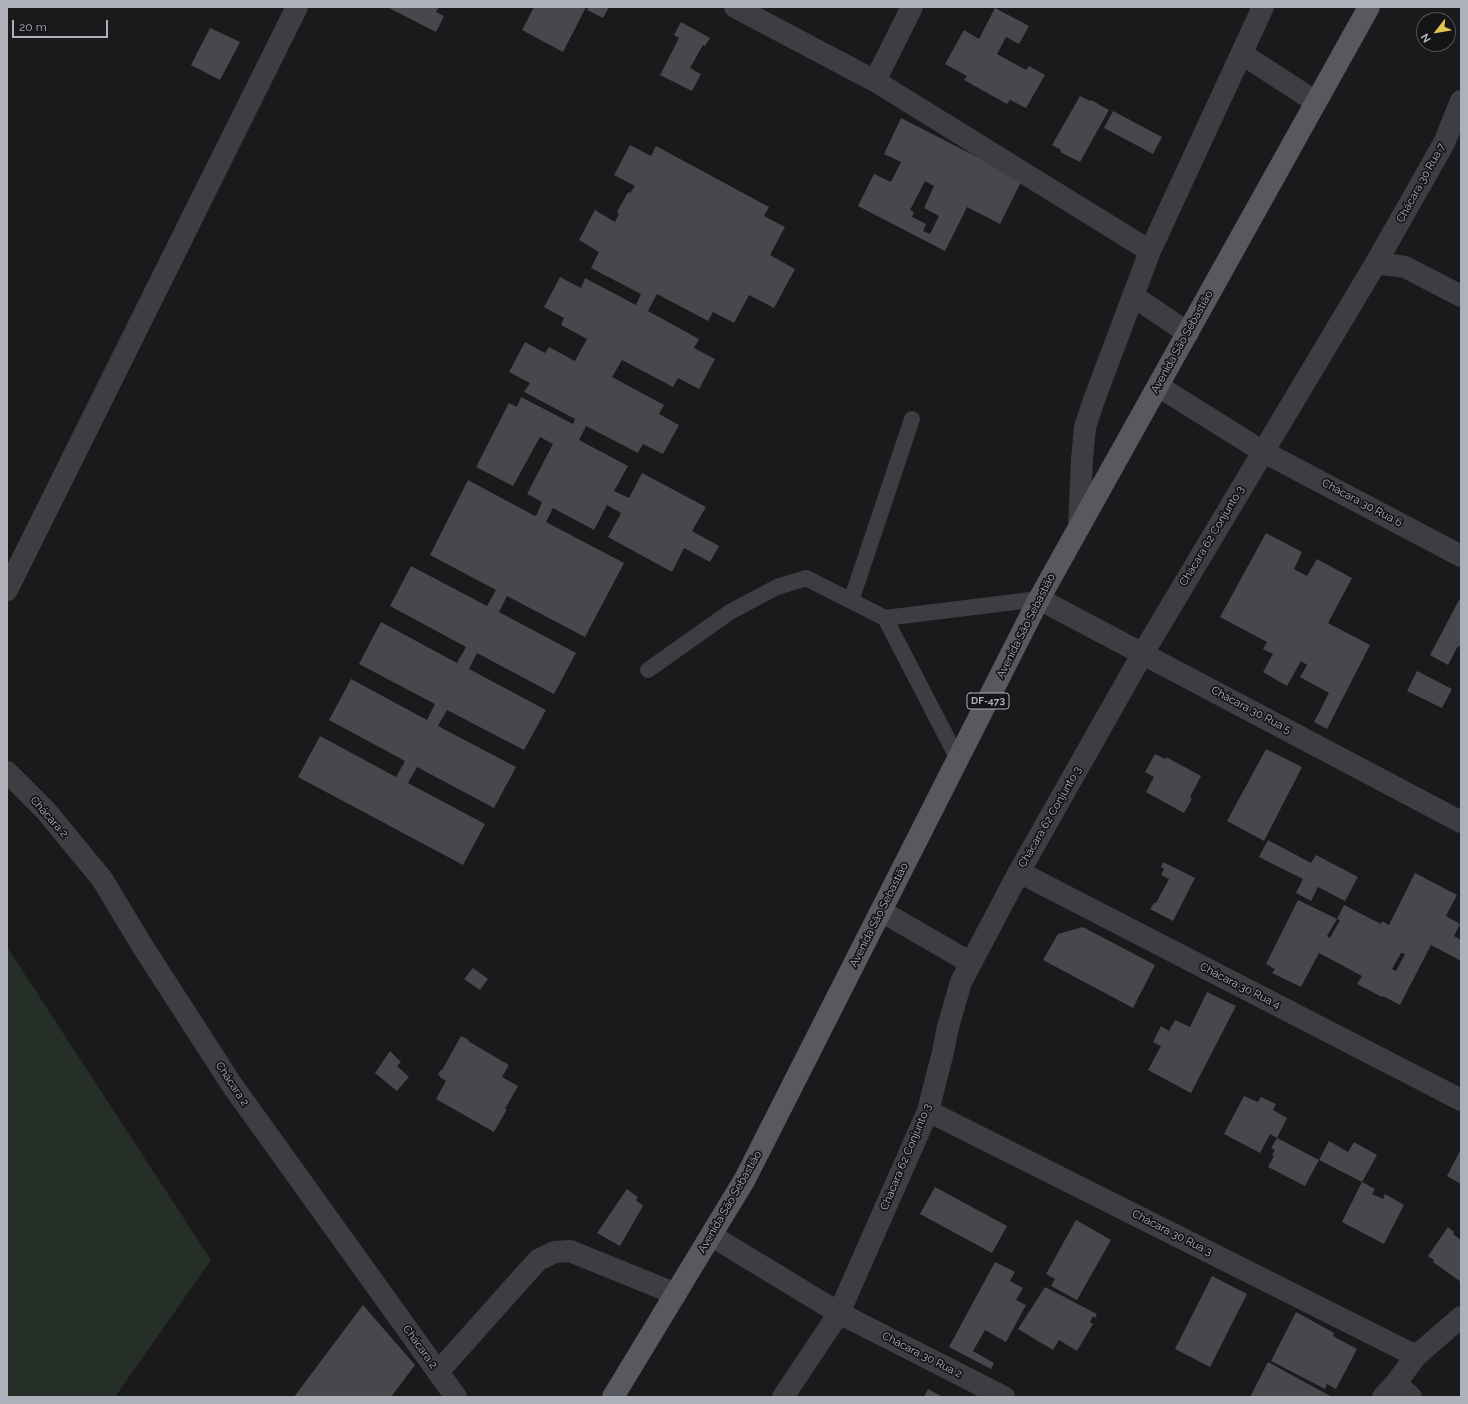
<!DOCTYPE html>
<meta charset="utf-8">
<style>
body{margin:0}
#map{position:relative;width:1468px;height:1404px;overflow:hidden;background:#1a1a1c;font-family:Raleway,sans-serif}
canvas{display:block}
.frame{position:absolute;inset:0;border:8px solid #aeb0ba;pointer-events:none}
.north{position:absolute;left:1416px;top:12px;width:40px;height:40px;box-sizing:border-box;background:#151517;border:1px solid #525358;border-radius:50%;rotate:239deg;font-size:11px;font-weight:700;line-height:16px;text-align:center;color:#aeb0ba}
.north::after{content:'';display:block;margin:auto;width:14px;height:18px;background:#e0c44e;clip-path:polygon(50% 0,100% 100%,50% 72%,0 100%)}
.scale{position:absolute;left:12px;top:20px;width:96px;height:18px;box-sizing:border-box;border:2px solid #aeb0ba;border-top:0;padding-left:5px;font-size:12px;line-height:14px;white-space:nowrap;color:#aeb0ba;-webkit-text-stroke:3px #151517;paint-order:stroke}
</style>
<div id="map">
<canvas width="1468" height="1404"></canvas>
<div class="frame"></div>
<div class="north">N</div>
<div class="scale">20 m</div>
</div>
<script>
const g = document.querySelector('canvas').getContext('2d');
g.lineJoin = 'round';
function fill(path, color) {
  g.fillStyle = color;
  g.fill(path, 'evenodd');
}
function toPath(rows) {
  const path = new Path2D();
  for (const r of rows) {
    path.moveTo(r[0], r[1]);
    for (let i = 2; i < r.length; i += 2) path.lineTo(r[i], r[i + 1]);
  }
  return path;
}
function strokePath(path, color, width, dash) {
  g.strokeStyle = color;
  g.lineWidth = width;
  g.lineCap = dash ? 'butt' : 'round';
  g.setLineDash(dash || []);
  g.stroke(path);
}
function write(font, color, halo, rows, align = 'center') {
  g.font = font + ' Raleway,sans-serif';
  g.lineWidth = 3.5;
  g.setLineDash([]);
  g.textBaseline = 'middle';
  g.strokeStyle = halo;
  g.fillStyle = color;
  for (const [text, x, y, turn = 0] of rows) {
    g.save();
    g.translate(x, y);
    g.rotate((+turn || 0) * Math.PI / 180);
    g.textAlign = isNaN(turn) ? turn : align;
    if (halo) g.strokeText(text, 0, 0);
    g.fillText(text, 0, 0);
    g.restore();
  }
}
fill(toPath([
 [7,947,211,1260,115,1397,7,1397]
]), '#262e28');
fill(toPath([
 [387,7,439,7,436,12,444,16,436,32],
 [534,7,586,7,563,52,522,30],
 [589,7,609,7,603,18,587,10],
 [995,8,1029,26,1019,44,1006,37,997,54,1026,70,1029,66,1045,75,1026,108,1010,100,1007,104,964,80,967,76,945,64,964,30,979,39],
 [681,22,710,38,705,46,703,45,690,68,701,74,692,91,660,75,679,38,674,35],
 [210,28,240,42,220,80,191,65],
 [1080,96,1090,101,1091,100,1109,110,1080,162,1060,152,1061,150,1052,145],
 [1113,111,1162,137,1153,154,1104,128],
 [901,118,1022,180,1000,224,967,207,945,251,858,206,874,174,891,182,901,162,884,154],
 [925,181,934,186,924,208,939,216,930,234,923,231,926,224,912,217,914,212,910,210],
 [630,145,651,156,656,146,769,207,764,216,785,227,770,255,795,269,774,308,749,295,734,323,713,312,708,321,657,294,648,311,699,339,694,348,715,359,699,389,678,378,673,387,622,360,612,377,664,405,659,414,679,425,663,454,643,444,638,453,586,426,579,440,628,466,614,491,629,498,642,473,706,507,692,531,719,546,710,562,684,548,672,572,608,537,621,513,607,505,594,530,553,508,546,522,624,563,585,637,507,596,499,612,576,653,554,694,477,653,469,669,546,710,524,750,447,710,438,726,516,767,494,808,417,767,408,783,485,824,463,865,298,777,320,736,396,777,405,761,329,720,351,679,427,720,435,704,359,664,381,622,457,663,466,647,390,606,411,566,487,606,496,590,430,555,468,480,535,516,537,514,542,502,527,494,553,444,540,437,513,486,476,467,509,403,517,407,521,397,573,424,575,419,524,392,530,383,509,372,525,342,545,353,549,347,575,361,587,339,561,325,564,318,544,307,560,277,581,288,585,278,636,305,641,294,591,268,599,252,579,240,595,210,615,222,619,214,617,212,628,192,630,193,635,186,614,175],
 [1266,533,1302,552,1294,569,1307,576,1317,559,1352,578,1328,623,1370,645,1327,729,1314,722,1329,693,1300,677,1307,665,1301,661,1287,686,1263,672,1273,654,1263,649,1267,642,1220,617],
 [1459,600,1461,601,1461,648,1458,646,1448,665,1430,655],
 [1417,671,1452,689,1442,708,1407,691],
 [1266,749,1302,767,1264,841,1227,821],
 [1155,754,1165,759,1166,757,1201,776,1190,797,1192,799,1184,813,1146,792,1154,777,1145,772],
 [1268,840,1311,863,1316,855,1358,877,1345,901,1318,887,1311,901,1296,893,1303,879,1259,857],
 [1163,862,1195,878,1173,921,1150,909,1154,903,1156,903,1169,879,1161,875,1164,869,1161,867],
 [1415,873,1457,895,1446,916,1460,924,1454,936,1461,940,1461,961,1431,945,1400,1005,1383,996,1382,997,1357,984,1362,976,1319,953,1301,987,1272,973,1275,969,1266,964,1298,900,1337,919,1344,905,1381,924,1382,921,1389,925],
 [1337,919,1340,920,1330,938,1327,936],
 [1401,953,1405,954,1396,971,1392,969],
 [1083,927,1155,965,1133,1008,1043,960,1058,934],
 [473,968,488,979,480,990,464,979],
 [1207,992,1236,1006,1191,1093,1148,1070,1161,1046,1153,1042,1161,1026,1169,1031,1175,1020,1190,1027],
 [461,1036,469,1040,468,1041,509,1065,502,1077,518,1086,505,1109,507,1109,494,1132,436,1099,446,1081,440,1077,440,1076,438,1074,441,1070,442,1070],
 [390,1051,401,1062,397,1066,409,1077,397,1091,375,1073],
 [1244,1096,1258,1102,1261,1097,1276,1104,1273,1110,1287,1118,1277,1138,1270,1134,1260,1153,1224,1134],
 [1277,1138,1319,1160,1305,1186,1268,1167,1274,1156,1272,1155,1275,1150,1271,1148],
 [1329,1141,1348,1152,1354,1142,1377,1155,1362,1182,1319,1160],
 [1461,1149,1461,1184,1447,1176],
 [1362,1182,1375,1189,1372,1194,1383,1199,1385,1194,1404,1205,1384,1244,1342,1222],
 [935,1187,1007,1226,992,1253,920,1214],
 [627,1189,638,1197,636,1200,643,1206,620,1246,597,1233],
 [1076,1220,1111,1240,1077,1300,1051,1286,1055,1279,1046,1274],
 [1448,1227,1454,1232,1453,1234,1461,1240,1461,1282,1433,1262,1434,1260,1428,1256],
 [995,1262,1015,1272,1010,1281,1023,1288,1016,1300,1026,1305,1006,1342,985,1330,973,1351,994,1363,991,1369,949,1347],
 [1212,1276,1247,1294,1210,1367,1175,1349],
 [1045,1287,1097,1314,1095,1318,1093,1316,1090,1322,1093,1324,1077,1351,1059,1340,1053,1350,1018,1329],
 [363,1305,415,1365,391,1397,294,1397],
 [1296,1312,1334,1333,1333,1336,1357,1349,1336,1389,1327,1384,1325,1389,1271,1361],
 [1268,1362,1332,1397,1250,1397],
 [928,1389,943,1397,924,1397]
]), '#47474c');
strokePath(toPath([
 [851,601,912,419],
 [885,618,1039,599],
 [648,670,730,612,777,587,806,578,885,618,958,759]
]), '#3d3d42', 16);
strokePath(toPath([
 [735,7,875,81,1150,251],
 [1242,54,1316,102],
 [875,81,912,7],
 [1376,263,1405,267,1461,296],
 [1133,296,1188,333],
 [1158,386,1262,451,1461,556],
 [1079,527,1082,459,1085,427,1094,400,1150,251,1263,7],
 [7,590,297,7],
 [1039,599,1461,822],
 [7,772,46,811,102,879,143,947,232,1085,456,1397],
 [1019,872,1461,1100],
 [881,911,971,963],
 [928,1111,1416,1356],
 [712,1236,839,1313,1004,1397],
 [438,1372,538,1260,555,1252,570,1251,676,1294],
 [1396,1383,1411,1397],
 [783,1397,839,1313,928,1111,943,1052,948,1027,961,982,1019,872,1143,653,1376,263,1444,143,1461,101],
 [1383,1397,1396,1383,1416,1356,1461,1317]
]), '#3d3d42', 22);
strokePath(toPath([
 [613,1397,745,1179,1039,599,1369,7]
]), '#58585f', 22);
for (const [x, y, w] of [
 [988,701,42]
]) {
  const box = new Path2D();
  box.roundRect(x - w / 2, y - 8, w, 16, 3);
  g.fillStyle = '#151517';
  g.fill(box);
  strokePath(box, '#aeb0ba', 1);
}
write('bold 10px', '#aeb0ba', null, [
 ["DF-473",988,701]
]);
write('11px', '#aeb0ba', '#151517', [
 ["Chácara 30 Rua 7",1421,183,-61],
 ["Avenida São Sebastião",1182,342,-61],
 ["Chácara 30 Rua 6",1362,503,28],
 ["Chácara 62 Conjunto 3",1212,536,-59],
 ["Avenida São Sebastião",1026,626,-63],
 ["Chácara 30 Rua 5",1251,710,28],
 ["Chácara 2",49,817,48],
 ["Chácara 62 Conjunto 3",1050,817,-60],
 ["Avenida São Sebastião",879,915,-63],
 ["Chácara 30 Rua 4",1240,986,27],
 ["Chácara 2",232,1084,56],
 ["Chácara 62 Conjunto 3",906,1157,-67],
 ["Avenida São Sebastião",730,1202,-60],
 ["Chácara 30 Rua 3",1172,1233,27],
 ["Chácara 2",420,1347,54],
 ["Chácara 30 Rua 2",922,1355,27]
]);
</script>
